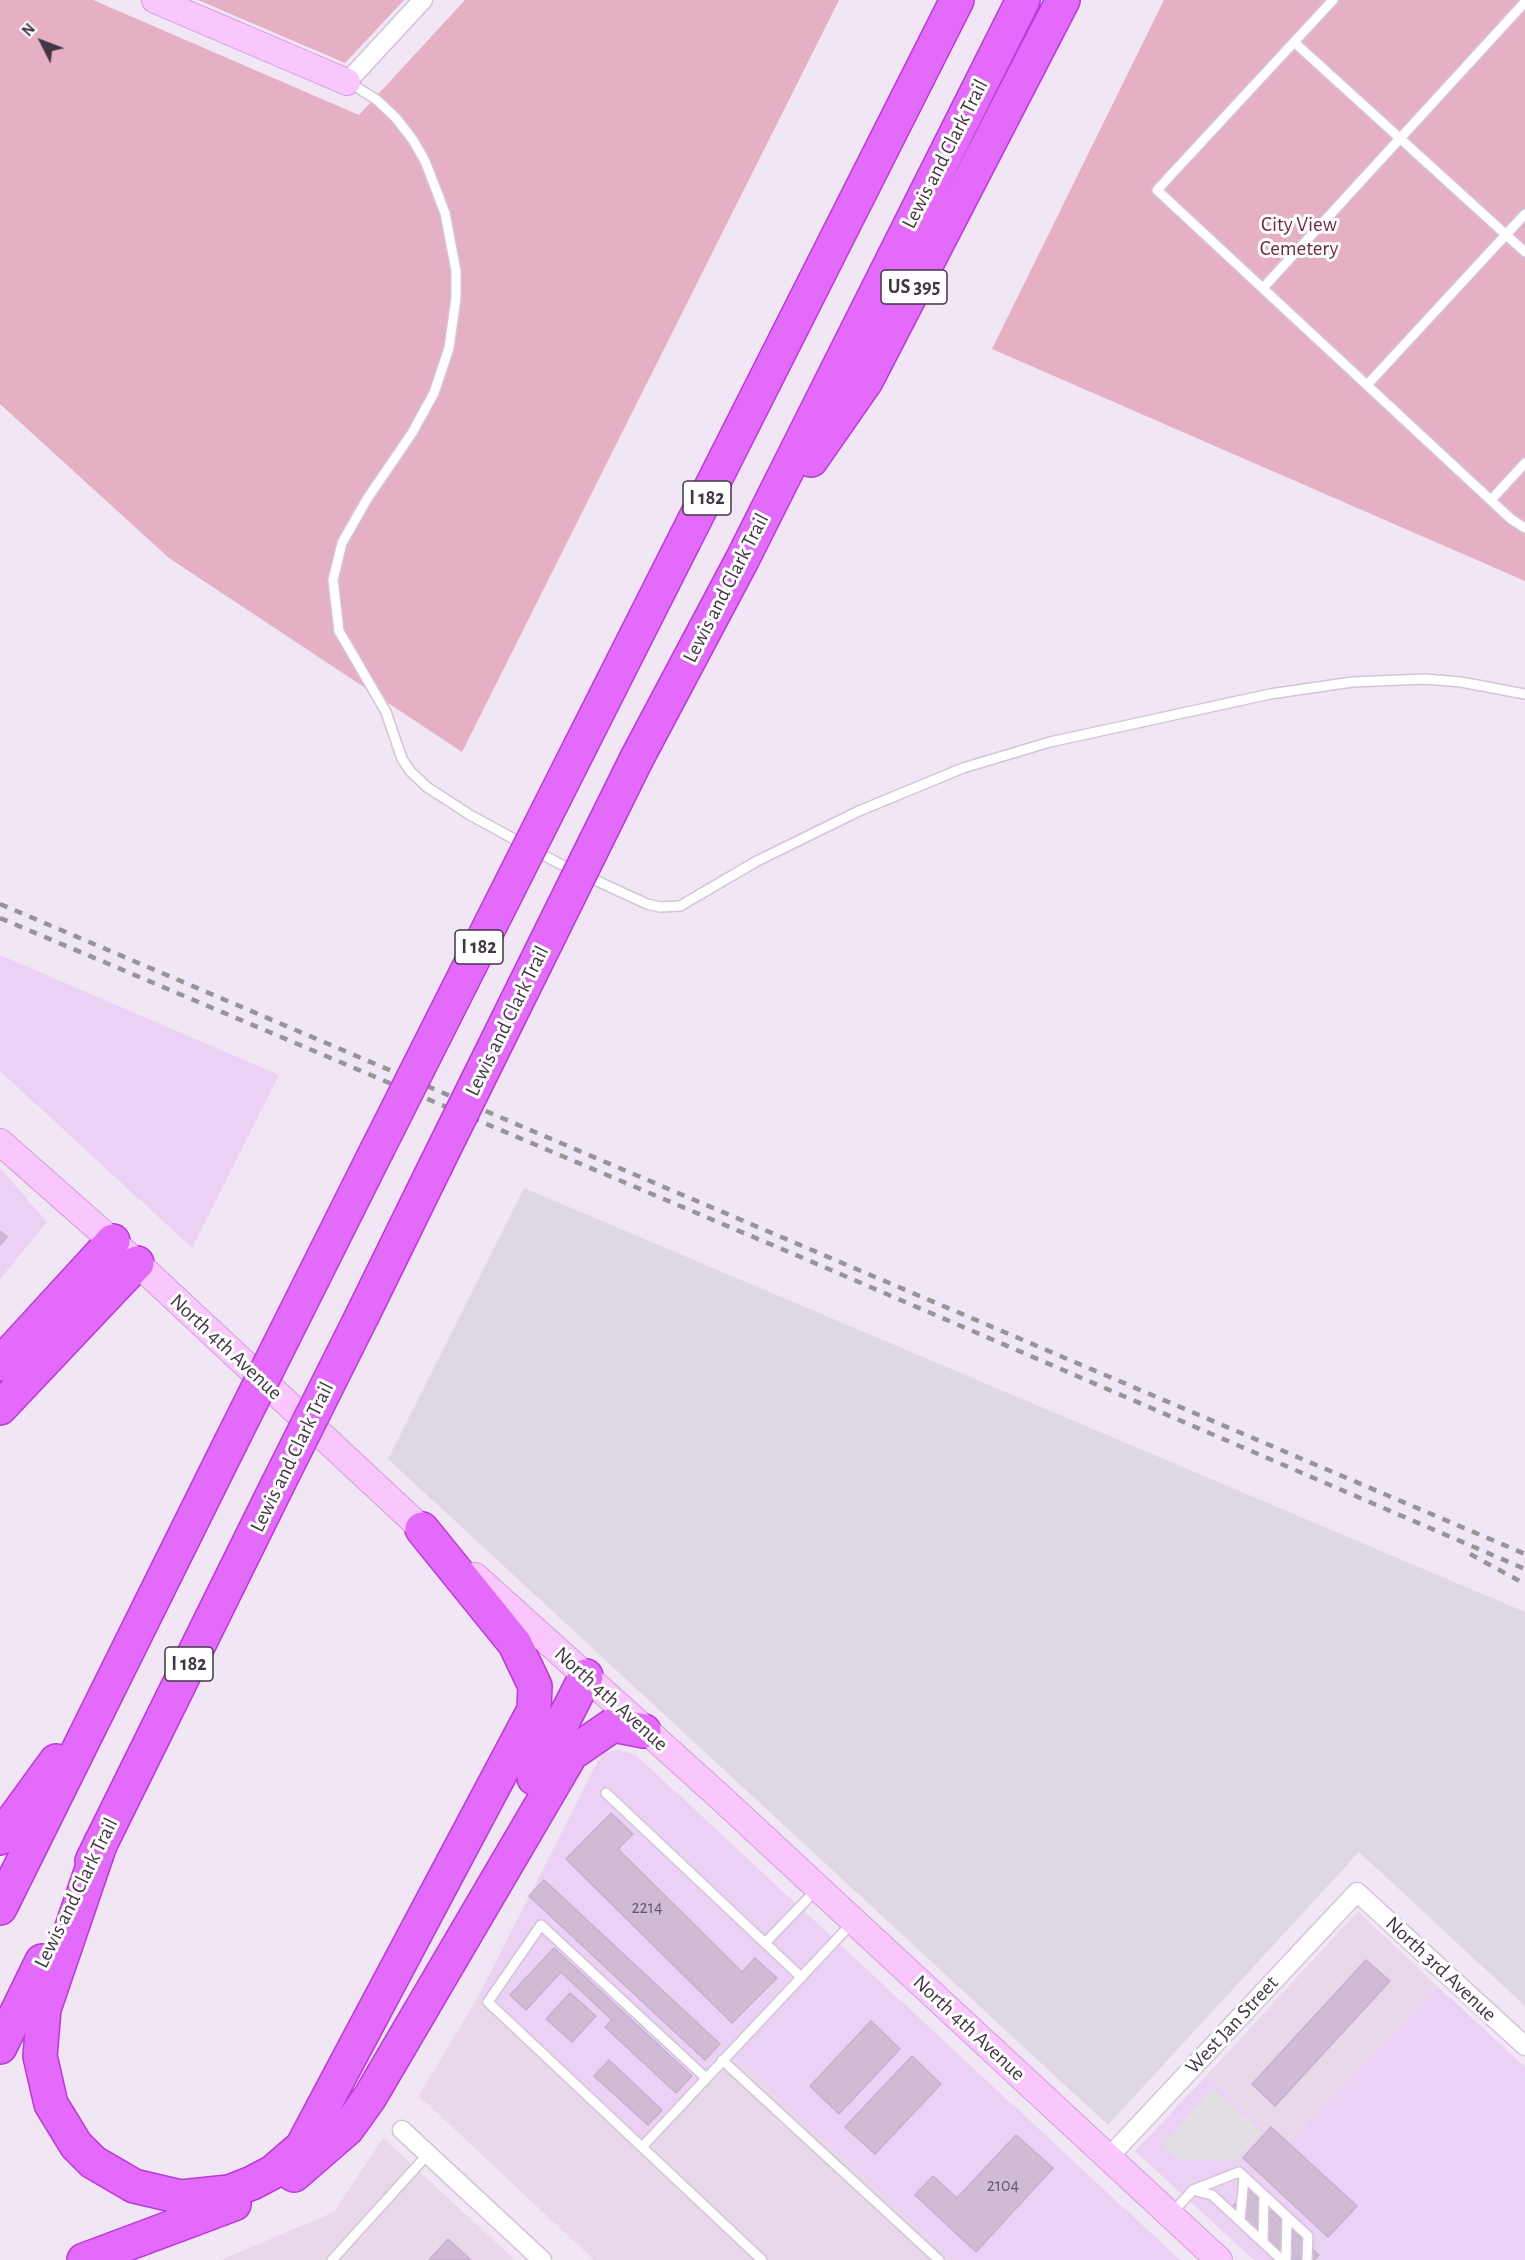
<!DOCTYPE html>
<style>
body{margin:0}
#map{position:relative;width:1525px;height:2260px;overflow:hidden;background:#f1e6f3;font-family:"Alegreya Sans",sans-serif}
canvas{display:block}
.north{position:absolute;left:12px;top:12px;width:60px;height:60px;-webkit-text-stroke:4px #fff;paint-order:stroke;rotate:312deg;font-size:16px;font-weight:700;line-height:24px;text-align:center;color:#423645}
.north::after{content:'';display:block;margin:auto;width:21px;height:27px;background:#423645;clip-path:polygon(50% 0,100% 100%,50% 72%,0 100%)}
</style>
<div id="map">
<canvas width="1525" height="2260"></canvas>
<div class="north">N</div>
</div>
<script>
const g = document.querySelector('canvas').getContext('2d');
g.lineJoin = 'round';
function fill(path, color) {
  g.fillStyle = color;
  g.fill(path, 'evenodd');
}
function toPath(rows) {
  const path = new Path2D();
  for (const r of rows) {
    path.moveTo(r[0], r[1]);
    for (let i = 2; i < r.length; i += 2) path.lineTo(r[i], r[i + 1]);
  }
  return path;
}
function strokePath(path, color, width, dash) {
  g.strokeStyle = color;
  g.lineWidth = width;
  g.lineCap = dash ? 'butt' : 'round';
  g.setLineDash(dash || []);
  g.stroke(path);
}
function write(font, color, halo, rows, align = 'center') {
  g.font = font + ' "Alegreya Sans",sans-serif';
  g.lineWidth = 6;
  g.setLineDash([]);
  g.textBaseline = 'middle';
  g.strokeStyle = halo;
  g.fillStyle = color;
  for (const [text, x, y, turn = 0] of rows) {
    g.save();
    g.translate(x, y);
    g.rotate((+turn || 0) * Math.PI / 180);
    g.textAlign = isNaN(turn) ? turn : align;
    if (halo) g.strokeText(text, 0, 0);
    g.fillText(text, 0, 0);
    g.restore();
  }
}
fill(toPath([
 [1358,1911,1438,1987,1284,2148,1207,2075],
 [479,1995,645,2145,729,2053,953,2260,594,2260,419,2096],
 [383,2138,515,2260,221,2260,334,2212]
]), '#e8d8ea');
fill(toPath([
 [0,955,279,1075,192,1248,0,1071],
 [0,1168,47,1222,0,1279],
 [619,1750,636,1755,1180,2260,953,2260,729,2053,645,2145,479,1995,602,1753],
 [1438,1987,1525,2067,1525,2260,1254,2260,1135,2151,1207,2075,1284,2148]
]), '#ebd1f4');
fill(toPath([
 [524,1188,1525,1612,1525,2006,1359,1852,1108,2125,388,1459]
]), '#dfd8e2');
fill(toPath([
 [0,0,93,0,359,115,465,0,839,0,462,752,169,558,0,404],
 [198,0,404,0,345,63],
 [1164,0,1525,0,1525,581,992,349]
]), '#e6b0c4');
fill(toPath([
 [1213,2087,1262,2132,1237,2160,1178,2160,1162,2145]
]), '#e2dee4');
const building = toPath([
 [0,1231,7,1237,0,1245,0,1231],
 [611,1813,633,1834,618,1849,742,1972,755,1958,777,1978,732,2023,566,1859,611,1813],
 [544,1880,720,2044,705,2060,529,1896,544,1880],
 [554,1948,692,2076,676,2093,605,2027,612,2020,561,1972,526,2010,510,1995,554,1948],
 [1366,1960,1390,1981,1275,2106,1252,2084,1366,1960],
 [570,1993,596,2016,572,2042,546,2019,570,1993],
 [871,2021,900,2049,839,2114,810,2086,871,2021],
 [912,2056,941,2084,875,2154,845,2127,912,2056],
 [609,2060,662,2110,648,2125,594,2076,609,2060],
 [1271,2127,1357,2206,1328,2237,1243,2158,1271,2127],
 [1016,2135,1053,2168,976,2252,915,2195,933,2176,957,2198,1016,2135],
 [1248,2190,1319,2255,1314,2260,1288,2260,1231,2208,1248,2190],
 [448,2239,471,2260,429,2260,448,2239]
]);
fill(building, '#cfbcd4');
strokePath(building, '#c8afce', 1.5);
const lane = toPath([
 [1333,0,1157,190,1511,519,1525,528],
 [1294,42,1525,252],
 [350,83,377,100,396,118,413,140,425,161,445,213,456,271,456,298,449,348,434,393,412,433,367,499,342,543,333,580,339,631,386,712,402,759,411,772,427,787,470,815,558,863,647,904,660,907,680,906,757,861,859,811,963,768,1050,742,1270,694,1352,682,1425,679,1461,682,1525,694],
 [1263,288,1525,2],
 [1367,385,1525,214],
 [1491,500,1525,463],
 [606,1793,801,1977],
 [765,1943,816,1890],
 [722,2060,939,2260],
 [642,2147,488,2002,541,1925,706,2078],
 [1193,2190,1239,2172,1308,2236,1307,2260],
 [1171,2214,1193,2190,1212,2195,1282,2260],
 [1240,2221,1244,2177],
 [1263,2242,1264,2195],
 [332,2260,428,2154],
 [762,2260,642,2147,852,1923],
 [1286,2260,1287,2216]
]);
const street = toPath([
 [347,82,423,0],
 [402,2130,542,2260],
 [1108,2158,1357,1892,1525,2046]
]);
const secondary = toPath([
 [155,0,347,82],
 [0,1142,137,1263,436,1542],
 [475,1576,720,1797,1219,2260]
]);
const highway = toPath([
 [811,460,866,381,1063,0],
 [582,743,957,0],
 [637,758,742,560,1023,0],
 [313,1278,376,1152],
 [363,1314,435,1167],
 [0,1364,113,1241],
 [0,1408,137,1263],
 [534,1778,586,1676],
 [0,1838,56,1761],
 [101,1842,44,2009,40,2056,51,2104,76,2145,93,2162,134,2186,181,2197,229,2192,252,2183,273,2172,302,2147,534,1710,535,1686,515,1644,422,1529],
 [92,1861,277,1486],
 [0,1908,230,1444],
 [0,2047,42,1961],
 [294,2175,347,2129,370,2097,571,1754,613,1725,644,1731],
 [84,2260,234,2204]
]);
strokePath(lane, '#d5c3d9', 12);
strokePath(street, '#d5c3d9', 21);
strokePath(secondary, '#d59ddb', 28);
strokePath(highway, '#ba39d9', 36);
strokePath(lane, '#fff', 9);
strokePath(street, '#fff', 18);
strokePath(secondary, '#f9c6fd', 26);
strokePath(highway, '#e36afa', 33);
strokePath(toPath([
 [0,904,1525,1554],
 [0,918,810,1261,1525,1569],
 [1470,1554,1525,1584]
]), '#959595', 4.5, [8, 8]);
const highwayBridge = toPath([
 [376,1152,582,743],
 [435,1167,637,758],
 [230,1444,313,1278],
 [277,1486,363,1314]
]);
strokePath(highwayBridge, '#ba39d9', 36, []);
strokePath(highwayBridge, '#e36afa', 33);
write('18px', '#655869', null, [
 ["2214",647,1908],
 ["2104",1003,2186]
]);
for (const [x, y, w] of [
 [914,287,66],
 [707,498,48],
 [479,947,48],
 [189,1664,48]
]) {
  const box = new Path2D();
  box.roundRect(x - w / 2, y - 17, w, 34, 4.5);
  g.fillStyle = '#fff';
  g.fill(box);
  strokePath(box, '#423645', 1.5);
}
write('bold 20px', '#423645', null, [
 ["US 395",914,287],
 ["I 182",707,498],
 ["I 182",479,947],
 ["I 182",189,1664]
]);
write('21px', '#423645', '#fff', [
 ["Lewis and Clark Trail",945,154,-63],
 ["Lewis and Clark Trail",726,588,-63],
 ["Lewis and Clark Trail",507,1021,-64],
 ["North 4th Avenue",226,1347,43],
 ["Lewis and Clark Trail",292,1457,-64],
 ["North 4th Avenue",611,1699,42],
 ["Lewis and Clark Trail",76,1893,-64],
 ["North 3rd Avenue",1441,1969,43],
 ["West Jan Street",1232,2025,-47],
 ["North 4th Avenue",969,2028,43]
]);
write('21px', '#752a3a', '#fff', [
 ["City View",1299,225],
 ["Cemetery",1299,249]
]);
</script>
